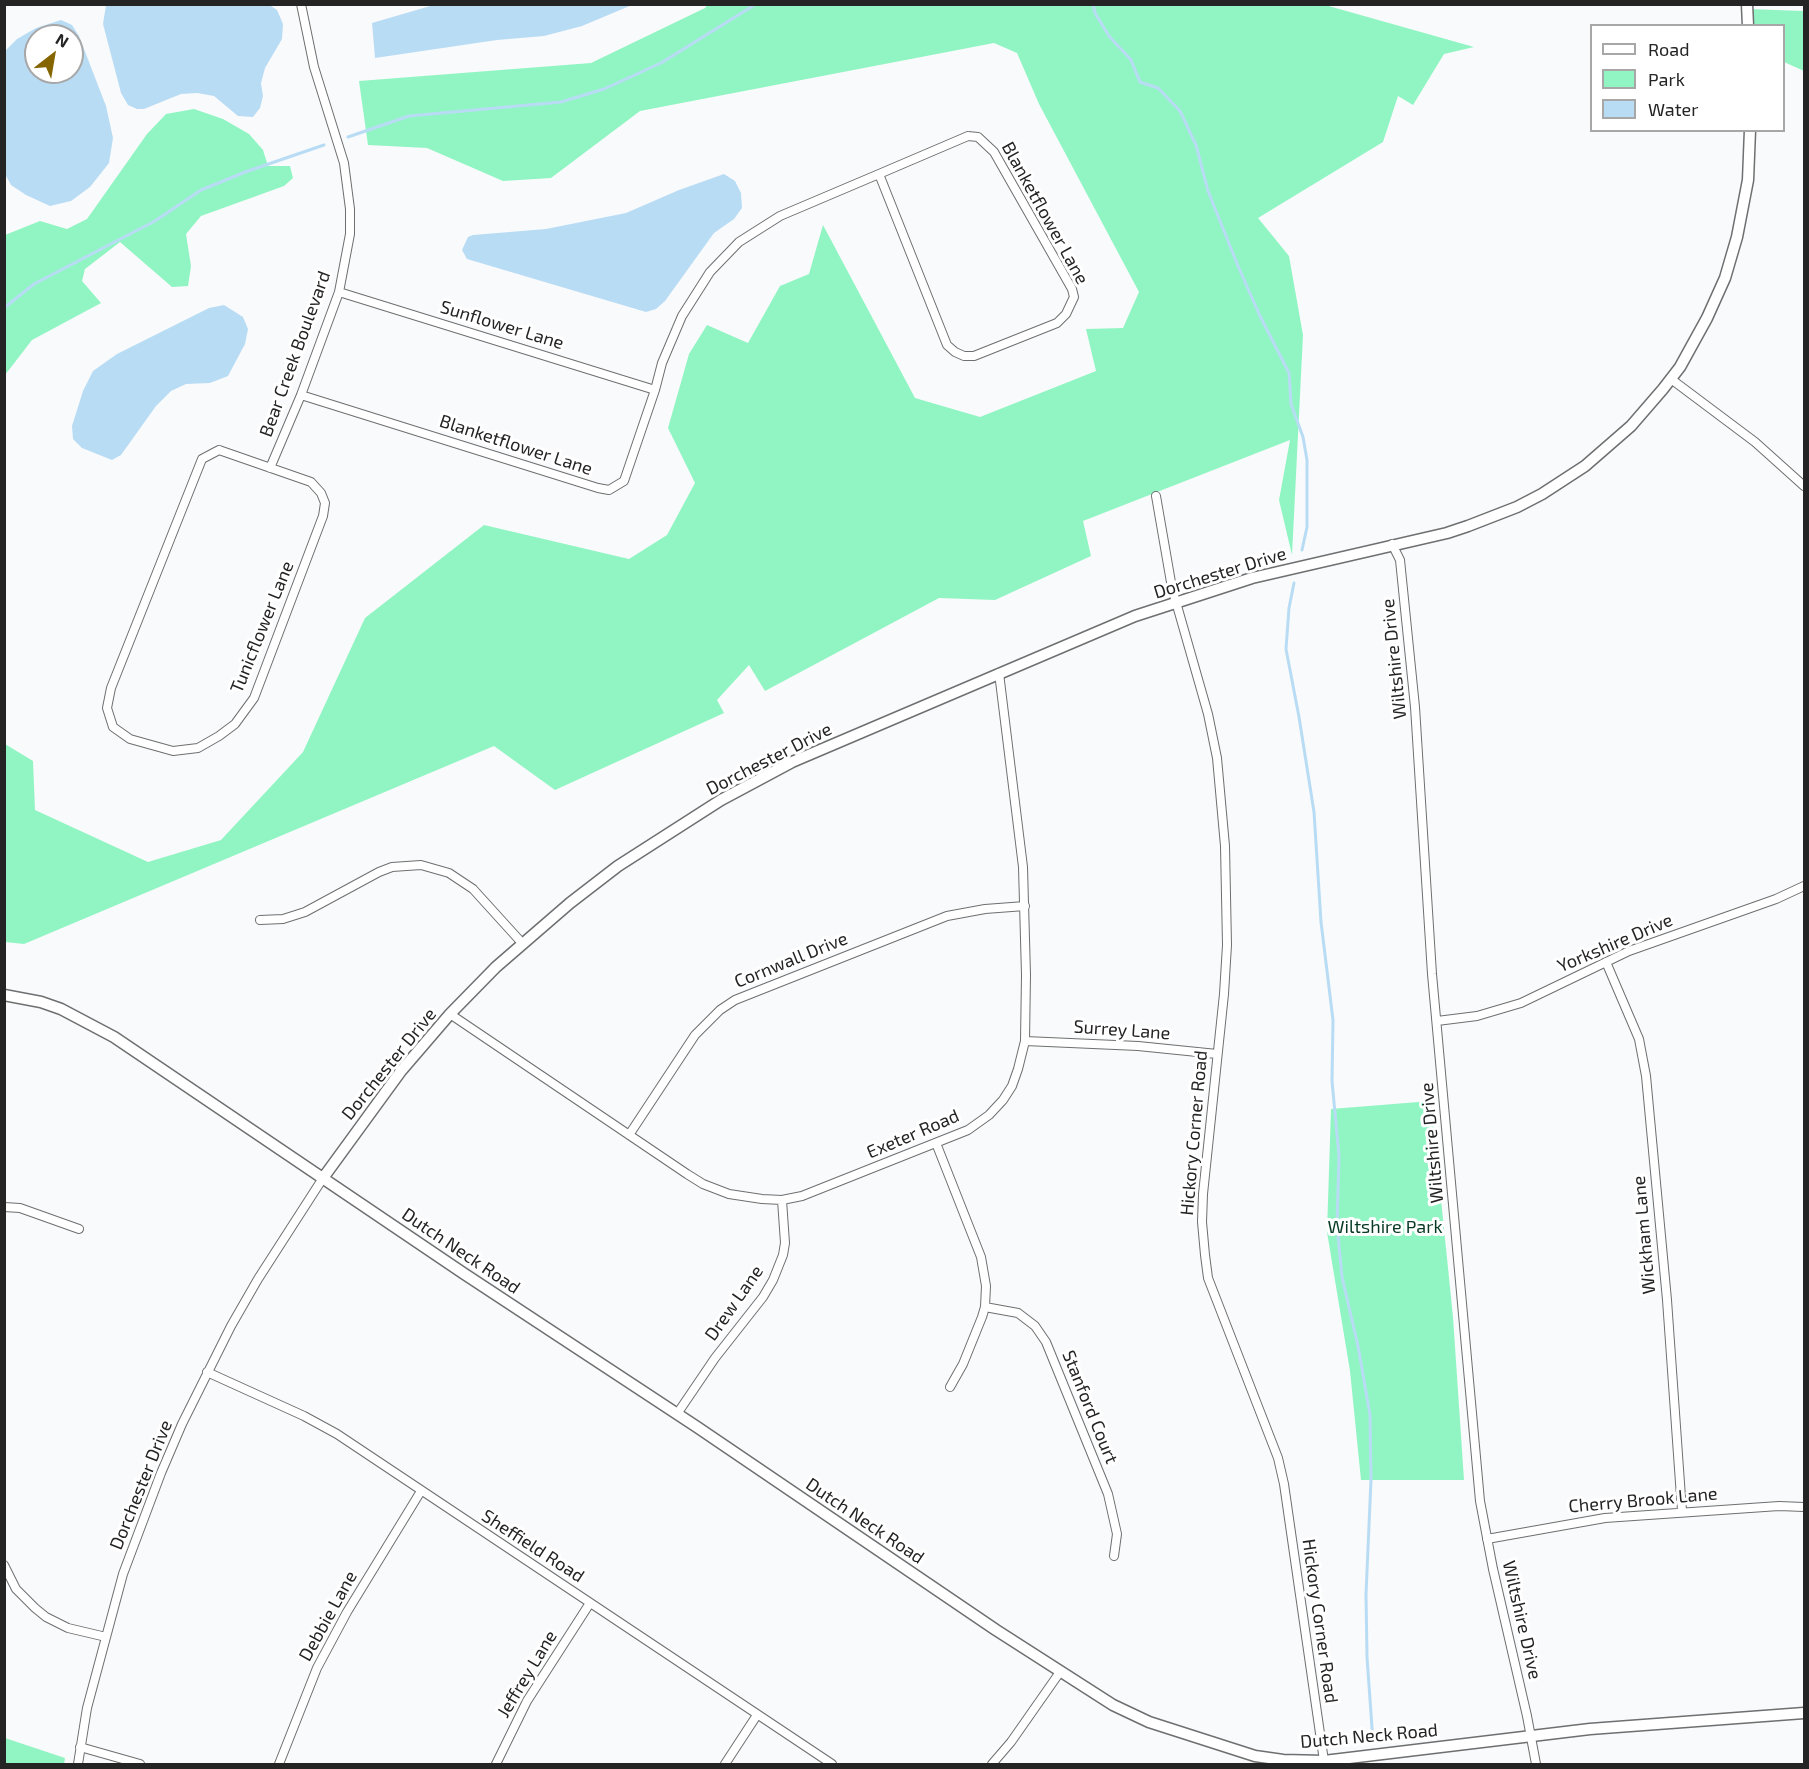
<!DOCTYPE html>
<style>
body{margin:0}
#map{position:relative;width:1809px;height:1769px;overflow:hidden;background:#f9fafb;font-family:"Exo 2",sans-serif}
canvas{display:block}
.frame{position:absolute;inset:0;border:6px solid #242424;pointer-events:none}
.legend{position:absolute;left:1590px;top:24px;width:195px;height:108px;box-sizing:border-box;background:#fff;border:2px solid #a7a7a7;margin:0;padding:8px 10px;list-style:none;font-size:18px;color:#242424}
.legend li{display:flex;align-items:center;gap:12px;height:30px}
.legend b{width:30px;border:2px solid #a7a7a7}
.north{position:absolute;left:24px;top:24px;width:60px;height:60px;box-sizing:border-box;background:#fff;border:2px solid #a7a7a7;border-radius:50%;rotate:31deg;font-size:16px;font-weight:700;line-height:24px;text-align:center;color:#242424}
.north::after{content:'';display:block;margin:auto;width:21px;height:27px;background:#856500;clip-path:polygon(50% 0,100% 100%,50% 72%,0 100%)}
</style>
<div id="map">
<canvas width="1809" height="1769"></canvas>
<div class="frame"></div>
<ul class="legend">
<li><b style="height:8px;background:#fff"></b>Road</li>
<li><b style="height:16px;background:#91f5c3"></b>Park</li>
<li><b style="height:16px;background:#b9dcf5"></b>Water</li>
</ul>
<div class="north">N</div>
</div>
<script>
const g = document.querySelector('canvas').getContext('2d');
g.lineJoin = 'round';
function fill(path, color) {
  g.fillStyle = color;
  g.fill(path, 'evenodd');
}
function toPath(rows) {
  const path = new Path2D();
  for (const r of rows) {
    path.moveTo(r[0], r[1]);
    for (let i = 2; i < r.length; i += 2) path.lineTo(r[i], r[i + 1]);
  }
  return path;
}
function strokePath(path, color, width, dash) {
  g.strokeStyle = color;
  g.lineWidth = width;
  g.lineCap = dash ? 'butt' : 'round';
  g.setLineDash(dash || []);
  g.stroke(path);
}
function write(font, color, halo, rows, align = 'center') {
  g.font = font + ' "Exo 2",sans-serif';
  g.lineWidth = 6;
  g.setLineDash([]);
  g.textBaseline = 'middle';
  g.strokeStyle = halo;
  g.fillStyle = color;
  for (const [text, x, y, turn = 0] of rows) {
    g.save();
    g.translate(x, y);
    g.rotate((+turn || 0) * Math.PI / 180);
    g.textAlign = isNaN(turn) ? turn : align;
    if (halo) g.strokeText(text, 0, 0);
    g.fillText(text, 0, 0);
    g.restore();
  }
}
fill(toPath([
 [708,4,1325,5,1474,47,1444,54,1413,105,1398,96,1383,142,1258,218,1289,256,1303,335,1292,555,1279,500,1290,440,1083,521,1091,556,995,600,939,598,765,691,749,665,717,700,724,713,555,790,494,746,24,944,5,942,5,744,33,761,35,810,148,862,221,840,303,752,365,618,484,525,629,559,667,535,695,483,668,428,689,354,707,325,748,343,780,286,809,274,823,225,915,398,980,417,1096,371,1086,329,1123,328,1139,292,1039,104,1017,53,994,43,640,111,551,178,503,181,427,148,368,145,359,81,591,63,705,8],
 [1748,9,1804,11,1804,71,1784,62,1784,26,1749,25],
 [194,109,223,119,249,134,263,150,268,166,290,166,293,178,284,186,201,216,186,234,191,266,188,286,172,287,120,242,85,269,82,281,101,303,32,340,5,375,5,235,40,221,67,229,87,219,147,134,166,114],
 [1431,1101,1453,1317,1464,1480,1361,1480,1350,1371,1327,1232,1331,1109],
 [5,1738,65,1758,64,1764,5,1764]
]), '#91f5c3');
fill(toPath([
 [128,4,268,4,277,10,283,24,282,39,265,68,261,83,263,96,260,108,253,117,238,116,214,96,197,93,181,94,144,109,137,109,128,105,121,93,103,24,106,5],
 [437,4,632,4,632,5,582,26,544,36,497,40,375,58,372,23],
 [61,20,72,25,79,36,106,106,113,138,109,163,90,187,71,201,50,206,26,195,11,185,5,174,5,51,17,39,36,28],
 [36,36,72,36,72,72,36,72],
 [724,174,735,181,741,193,742,208,734,219,714,233,665,301,656,309,646,312,467,259,462,250,468,237,473,235,546,229,626,213,679,190],
 [224,305,243,317,248,329,245,344,228,376,210,383,186,384,171,391,156,406,121,455,112,460,82,448,73,439,72,426,83,391,93,371,117,354,209,308]
]), '#b9dcf5');
strokePath(toPath([
 [1093,4,1095,13,1109,36,1131,60,1140,82,1158,88,1180,111,1196,145,1208,191,1238,266,1260,316,1289,373,1291,404,1303,437,1307,460,1307,527,1302,550],
 [348,137,409,116,561,102,604,89,661,63,756,4],
 [4,308,34,284,155,221,201,190,248,171,324,145],
 [1294,583,1289,608,1286,649,1299,717,1314,812,1321,922,1333,1020,1332,1081,1339,1156,1337,1225,1342,1277,1358,1346,1370,1415,1371,1480,1366,1594,1367,1657,1373,1742]
]), '#b9dcf5', 3);
const minor = toPath([
 [968,136,978,137,994,152,1072,289,1074,297,1066,314,1057,323,974,356,964,356,955,352,947,345,879,174,968,136],
 [339,292,655,390],
 [1671,379,1755,442,1804,486],
 [301,395,598,488,609,490,624,481,655,390,662,363,682,316,710,272,739,242,780,216,879,174],
 [219,450,311,482,321,493,325,503,323,516,254,698,235,724,219,736,198,748,173,751,130,739,113,727,107,708,111,688,202,459,219,450],
 [270,468,301,395,339,292,350,234,350,209,344,163,314,67,301,4],
 [1156,496,1172,588,1208,714,1217,758,1225,846,1227,945,1224,994,1203,1194,1202,1222,1205,1255,1208,1278,1278,1458,1284,1484,1324,1761],
 [1392,544,1400,560,1415,707,1432,974,1480,1501,1493,1569,1527,1716,1536,1764],
 [260,920,283,919,305,912,379,872,392,867,421,865,449,873,473,889,522,943],
 [1606,962,1639,1039,1646,1076,1667,1300,1682,1511],
 [450,1014,687,1174,703,1184,729,1194,762,1199,782,1200,802,1196,968,1130,989,1115,1003,1100,1012,1086,1018,1069,1025,1041,1026,975,1023,867,999,673],
 [1437,1021,1477,1016,1521,1003,1629,951,1776,899,1804,886],
 [1025,1041,1138,1046,1217,1054],
 [629,1135,695,1035,720,1010,735,1000,947,916,985,909,1025,906],
 [936,1143,981,1257,986,1286,985,1307,982,1317,963,1364,950,1387],
 [4,1207,20,1208,79,1229],
 [985,1307,1018,1313,1035,1326,1046,1342,1108,1494,1117,1534,1114,1556],
 [207,1372,304,1416,337,1434,832,1764],
 [677,1414,715,1358,763,1297,773,1280,783,1255,785,1243,782,1200],
 [1487,1539,1605,1518,1779,1506,1804,1507],
 [4,1565,16,1589,35,1608,46,1617,68,1628,106,1637],
 [80,1747,140,1764],
 [78,1764,87,1708,123,1574,161,1473,182,1424,231,1326,258,1279,323,1178],
 [279,1764,317,1668,347,1612,421,1491],
 [496,1764,527,1701,590,1603],
 [725,1764,757,1715],
 [992,1764,1011,1742,1060,1672]
]);
const tertiary = toPath([
 [1747,4,1748,26],
 [4,995,41,1002,61,1009,114,1037,463,1273,697,1427,996,1630,1113,1705,1149,1722,1255,1756,1283,1760,1324,1761,1590,1729,1804,1713],
 [323,1178,401,1071,450,1014,496,967,570,903,618,866,721,800,792,762,1135,616,1252,578,1447,533,1468,526,1517,507,1542,494,1585,466,1631,426,1663,389,1680,367,1707,318,1725,278,1737,237,1748,180,1750,130]
]);
strokePath(minor, '#6e6f70', 10);
strokePath(tertiary, '#6e6f70', 13);
strokePath(minor, '#fff', 8);
strokePath(tertiary, '#fff', 10);
write('18px', '#242424', '#fff', [
 ["Blanketflower Lane",1045,213,61],
 ["Sunflower Lane",502,325,17],
 ["Bear Creek Boulevard",295,354,-70],
 ["Blanketflower Lane",516,445,18],
 ["Dorchester Drive",1220,573,-17],
 ["Tunicflower Lane",262,627,-68],
 ["Wiltshire Drive",1394,659,-96],
 ["Dorchester Drive",769,759,-27],
 ["Yorkshire Drive",1615,943,-23],
 ["Cornwall Drive",791,960,-22],
 ["Surrey Lane",1122,1030,4],
 ["Dorchester Drive",389,1064,-51],
 ["Hickory Corner Road",1194,1133,-85],
 ["Exeter Road",913,1134,-23],
 ["Wiltshire Drive",1432,1143,-95],
 ["Wickham Lane",1644,1235,-95],
 ["Dutch Neck Road",461,1251,34],
 ["Drew Lane",734,1303,-55],
 ["Stanford Court",1090,1407,68],
 ["Dorchester Drive",141,1485,-68],
 ["Cherry Brook Lane",1643,1500,-5],
 ["Dutch Neck Road",865,1521,34],
 ["Sheffield Road",533,1546,33],
 ["Debbie Lane",328,1616,-61],
 ["Wiltshire Drive",1522,1620,77],
 ["Hickory Corner Road",1320,1621,82],
 ["Jeffrey Lane",527,1674,-59],
 ["Dutch Neck Road",1369,1736,-5]
]);
write('18px', '#073925', '#fff', [
 ["Wiltshire Park",1385,1227]
]);
</script>
